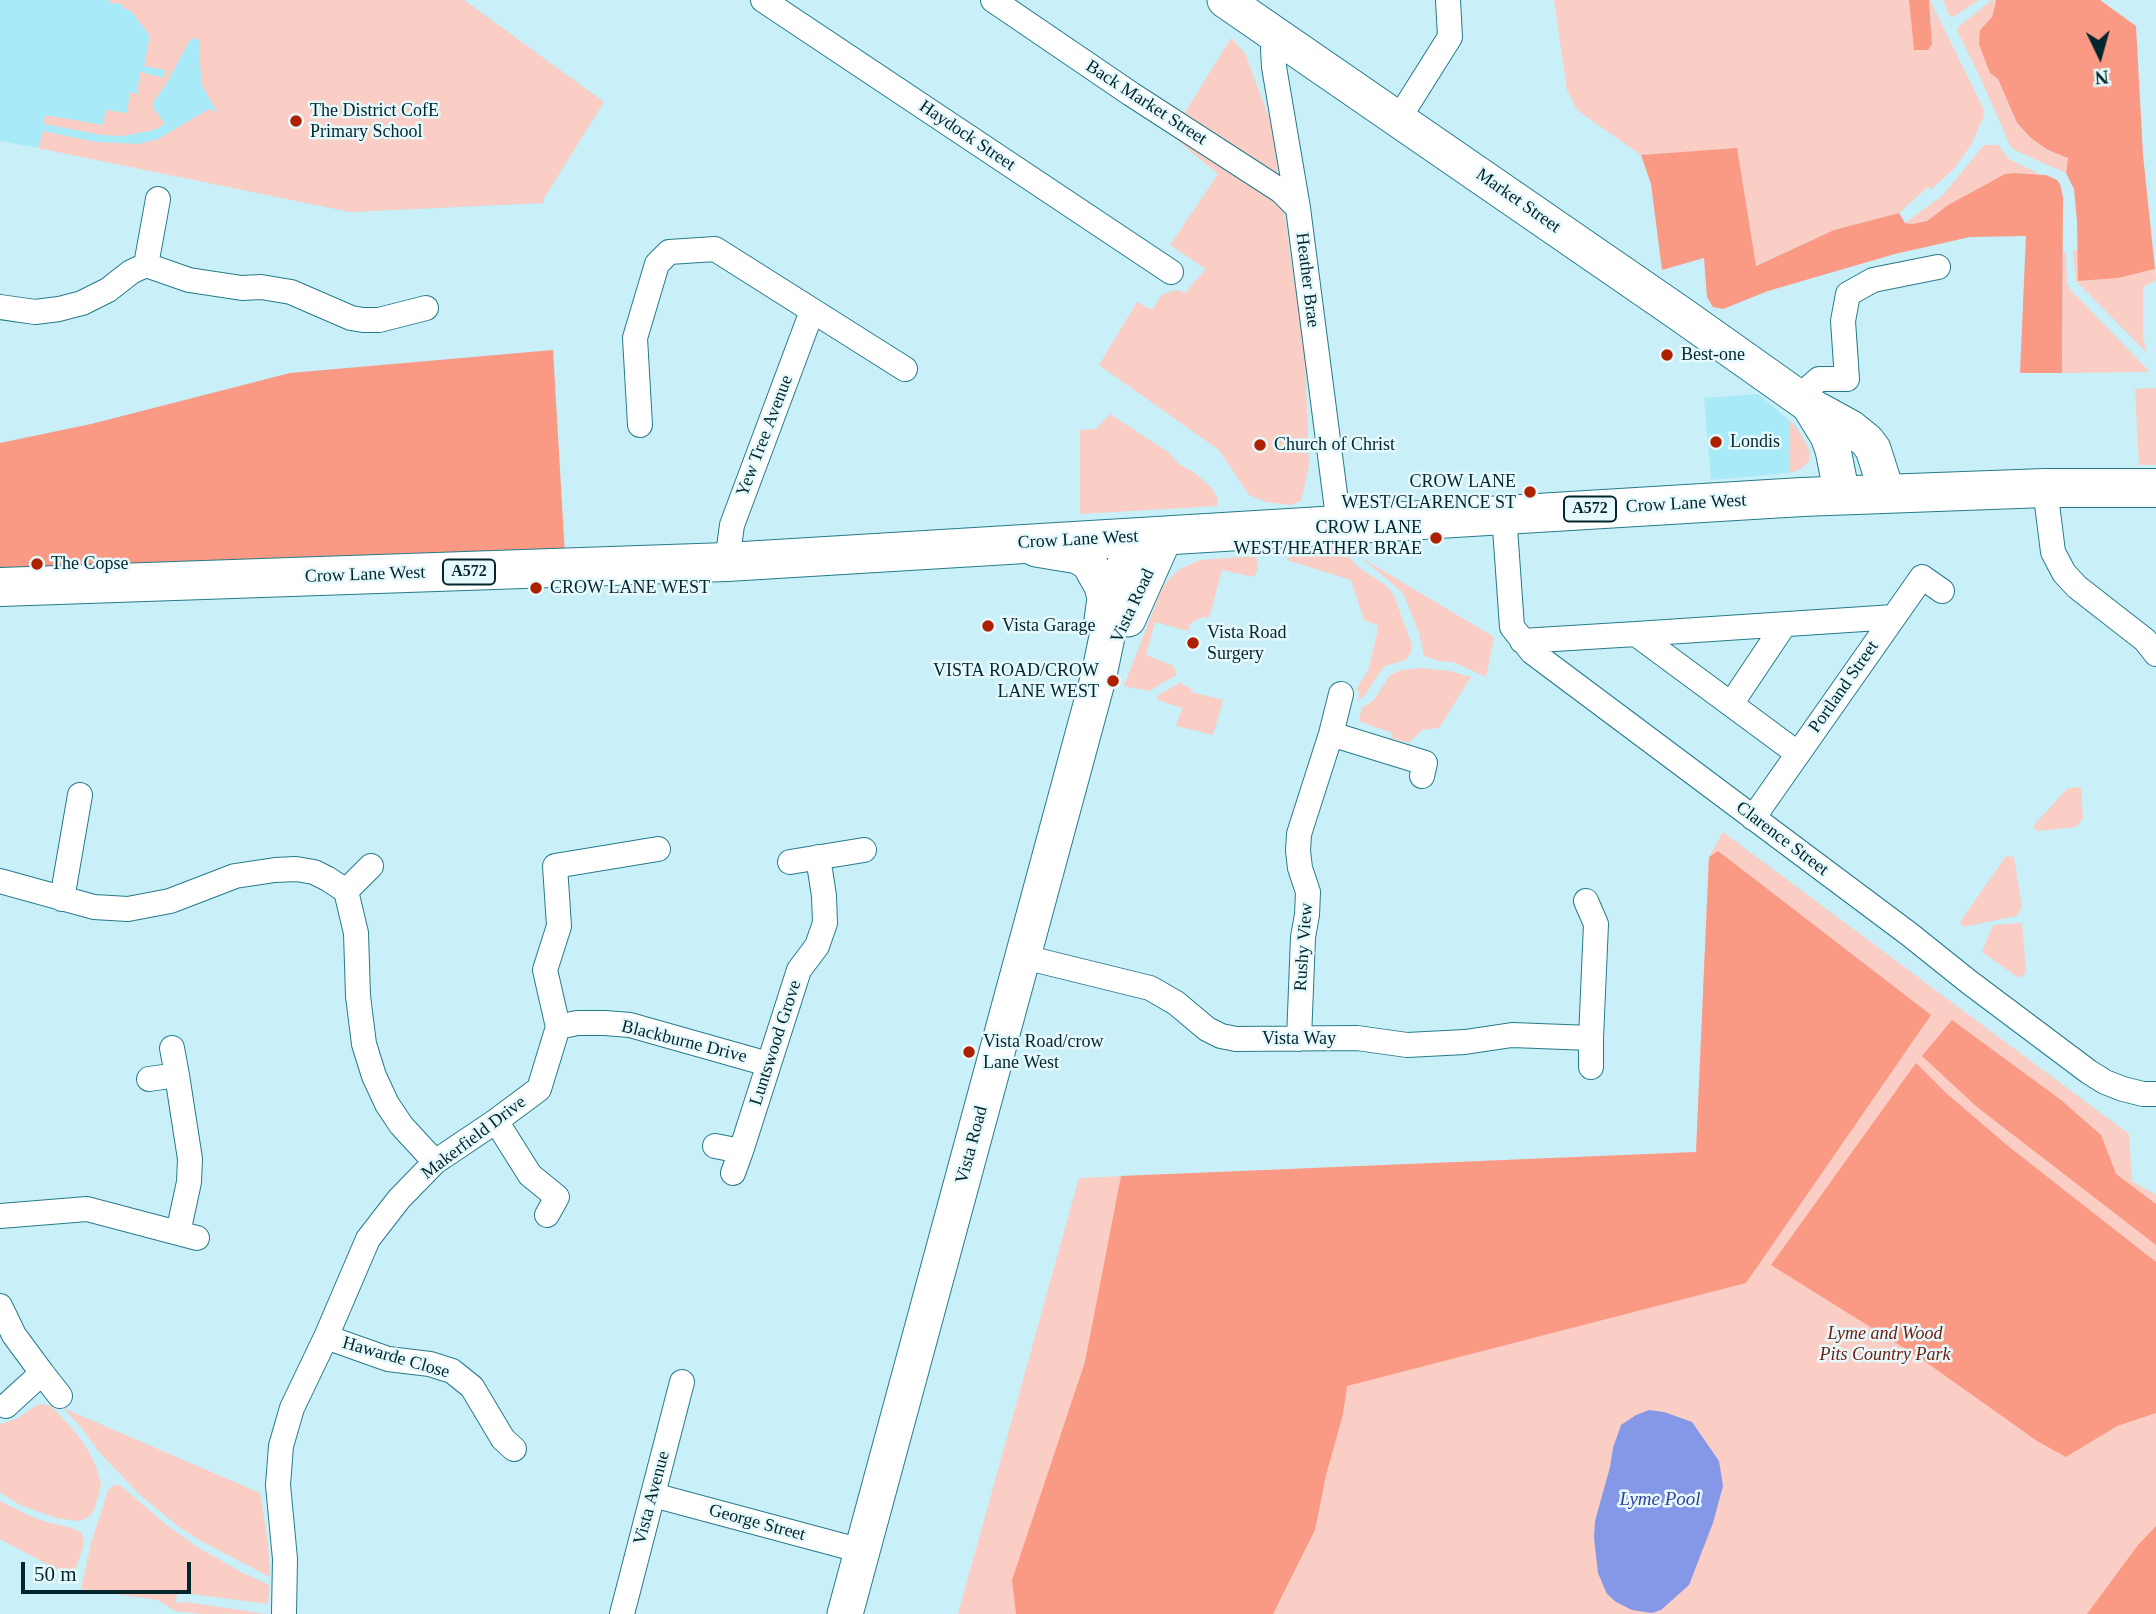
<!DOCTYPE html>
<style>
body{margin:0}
#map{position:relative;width:2156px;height:1614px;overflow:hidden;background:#c9eff8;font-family:"Times New Roman",serif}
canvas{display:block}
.north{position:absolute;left:2065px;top:21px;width:70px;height:70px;-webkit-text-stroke:5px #e6f9fd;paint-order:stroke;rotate:175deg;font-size:19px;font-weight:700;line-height:28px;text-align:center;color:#02262c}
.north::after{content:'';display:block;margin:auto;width:24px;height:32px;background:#02262c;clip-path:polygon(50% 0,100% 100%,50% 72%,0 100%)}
.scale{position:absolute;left:21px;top:1562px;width:170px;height:32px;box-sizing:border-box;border:4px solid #02262c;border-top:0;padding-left:9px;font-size:21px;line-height:24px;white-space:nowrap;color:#02262c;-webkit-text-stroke:5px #e6f9fd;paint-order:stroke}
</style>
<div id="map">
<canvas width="2156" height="1614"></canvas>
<div class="north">N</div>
<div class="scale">50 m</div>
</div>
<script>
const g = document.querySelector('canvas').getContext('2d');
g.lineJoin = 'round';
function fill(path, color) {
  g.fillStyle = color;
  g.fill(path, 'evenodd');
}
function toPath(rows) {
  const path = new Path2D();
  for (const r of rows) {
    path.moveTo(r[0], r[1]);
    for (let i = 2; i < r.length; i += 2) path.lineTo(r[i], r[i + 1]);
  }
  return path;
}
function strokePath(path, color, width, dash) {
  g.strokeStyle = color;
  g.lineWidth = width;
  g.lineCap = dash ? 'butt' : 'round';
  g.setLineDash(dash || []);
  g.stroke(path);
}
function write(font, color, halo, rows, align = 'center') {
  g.font = font + ' "Times New Roman",serif';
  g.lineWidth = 5;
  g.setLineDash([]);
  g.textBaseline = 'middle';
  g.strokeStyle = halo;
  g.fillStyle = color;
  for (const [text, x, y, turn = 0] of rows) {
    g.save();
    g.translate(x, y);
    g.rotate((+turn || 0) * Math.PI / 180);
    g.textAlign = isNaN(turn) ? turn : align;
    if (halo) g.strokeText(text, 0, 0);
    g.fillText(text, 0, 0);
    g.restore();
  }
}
fill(toPath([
 [0,0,464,0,604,102,544,198,544,203,350,212,68,153,0,141],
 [1758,394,1796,426,1808,447,1809,461,1802,468,1790,473,1711,480,1704,398]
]), '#a9eaf8');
fill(toPath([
 [110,0,464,0,604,102,544,198,544,203,350,212,38,148,43,131,96,142,138,144,158,139,209,109,217,112,202,85,199,54,200,40,191,38,165,86,153,102,154,109,165,124,154,130,123,136,102,135,44,124,45,115,103,125,106,110,127,113,130,92,137,94,140,72,164,78,165,70,144,66,150,36,131,11,123,8,122,4,110,3],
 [1554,0,1909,0,1914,49,1932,44,1930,0,1983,108,1984,116,1971,145,1953,170,1930,190,1929,186,1899,213,1834,230,1755,266,1737,149,1641,155,1577,110,1567,90],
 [1943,0,1979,0,1953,17,1949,15],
 [1992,0,1997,2,1992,17,1980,30,1990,72,1998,79,2017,124,2047,150,2068,158,2066,173,2032,158,2013,149,2010,145,1979,75,1958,32,1958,27],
 [1231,38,1245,53,1271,123,1305,354,1309,466,1301,501,1290,505,1266,502,1249,495,1219,450,1099,365,1137,302,1148,308,1153,309,1162,294,1177,290,1185,293,1206,269,1170,245,1218,174,1171,135],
 [1984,145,1998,145,2009,159,2039,174,2014,173,2005,174,1948,205,1927,221,1912,224,1905,223,1943,195],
 [2063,250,2066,255,2067,283,2070,289,2150,372,2062,373],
 [2078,250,2078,281,2118,278,2155,269,2156,280,2147,285,2143,288,2143,337,2147,353,2076,281,2073,251],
 [2156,388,2156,465,2139,465,2135,389],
 [1110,414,1168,452,1179,464,1195,473,1212,488,1218,499,1217,506,1080,514,1080,430,1096,429],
 [1790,420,1801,434,1808,447,1810,456,1809,461,1802,468,1790,473],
 [1345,542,1350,558,1358,567,1387,586,1394,596,1411,642,1412,650,1406,660,1385,666,1375,679,1366,694,1357,701,1360,693,1356,689,1368,671,1378,630,1377,625,1364,620,1351,580,1287,560,1291,554,1290,550],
 [1256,556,1258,569,1254,577,1222,570,1209,618,1202,617,1190,624,1188,631,1155,622,1146,655,1174,666,1176,675,1149,691,1124,686,1162,588,1169,579,1180,569,1200,560],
 [1362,558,1494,637,1486,677,1453,662,1439,661,1424,656,1419,633,1403,593],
 [1420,668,1450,671,1471,677,1439,728,1422,730,1410,742,1405,742,1391,738,1393,733,1361,722,1359,719,1362,708,1374,700,1390,675,1401,670],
 [1181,682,1185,686,1191,688,1191,692,1223,700,1213,735,1176,726,1182,708,1157,700,1157,696],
 [2081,787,2083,818,2076,827,2037,831,2033,826,2068,788],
 [1723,832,2129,1134,2132,1181,2156,1195,2156,1614,958,1614,1079,1178,1696,1152,1709,857],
 [2006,856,2014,857,2022,908,2016,916,1963,927,1960,922],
 [2022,923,2026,973,2019,978,1982,952,1993,925],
 [42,1404,51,1406,71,1427,85,1445,95,1464,101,1483,99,1494,93,1512,87,1518,78,1521,56,1518,18,1504,0,1492,0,1424,16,1419,37,1405],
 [63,1408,260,1493,268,1542,270,1577,203,1542,179,1527,138,1493,99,1452,81,1427],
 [114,1485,120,1485,169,1527,196,1546,239,1571,269,1585,268,1604,177,1592,176,1603,186,1602,267,1614,204,1614,175,1611,158,1600,81,1589,91,1544,108,1490],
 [0,1501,30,1516,46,1522,72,1528,82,1533,84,1544,74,1574,60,1571,0,1539]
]), '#facec4');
fill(toPath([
 [1909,0,1929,0,1932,44,1928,50,1914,50],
 [1995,0,2100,0,2136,26,2143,155,2155,269,2118,278,2078,281,2077,221,2074,189,2066,173,2068,158,2048,150,2031,138,2017,123,1998,79,1990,73,1979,44,1980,30,1992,17,1996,2],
 [1737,148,1756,266,1834,230,1899,213,1905,223,1912,224,1927,221,1948,205,2005,174,2014,173,2046,175,2057,180,2060,184,2063,197,2062,373,2020,373,2026,236,1970,237,1895,254,1768,291,1723,309,1713,307,1707,297,1704,258,1662,270,1651,184,1641,155],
 [553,350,565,555,0,578,0,443,91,424,290,373],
 [1718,851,1931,1015,1746,1283,1347,1386,1343,1414,1326,1475,1315,1530,1273,1614,1016,1614,1012,1580,1085,1362,1121,1176,1696,1152,1709,857],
 [1952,1020,2061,1100,2101,1135,2116,1174,2156,1204,2156,1245,1977,1107,1922,1056],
 [1916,1063,1946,1093,2008,1146,2156,1262,2156,1413,2117,1426,2066,1457,2037,1441,1923,1360,1771,1265],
 [2156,1526,2156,1614,2087,1614,2138,1545]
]), '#fa9a85');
fill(toPath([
 [1649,1410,1664,1412,1692,1422,1719,1461,1723,1486,1713,1523,1689,1585,1661,1610,1652,1613,1632,1610,1616,1602,1607,1594,1598,1573,1594,1538,1595,1521,1610,1467,1613,1448,1621,1425,1636,1415]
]), '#8598e8');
const street = toPath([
 [763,0,1171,272],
 [993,0,1131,94,1281,191,1298,208],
 [1277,36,1273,49,1274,67,1298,208,1339,525],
 [1399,118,1450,37,1448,0],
 [146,265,189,280,242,288,261,287,291,292,351,318,363,320,379,320,426,308],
 [0,307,35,312,59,309,82,303,108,290,131,272,146,265,158,199],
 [1800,399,1811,386,1819,379,1847,379,1843,321,1848,294,1873,280,1938,267],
 [640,425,635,338,657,264,669,252,715,249,905,369],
 [2045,488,2053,552,2064,573,2077,587,2145,640,2156,654],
 [1504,514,1512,627,1532,652,1909,934,1969,982,2089,1072,2105,1082,2123,1089,2143,1094,2156,1094],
 [727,562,732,525,812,311],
 [1636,634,1894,617],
 [1522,641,1636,634,1797,753],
 [1731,704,1784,625],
 [1331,734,1425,763,1422,776],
 [1753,818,1922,577,1942,591],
 [790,862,864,850],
 [0,881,94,907,128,909,170,901,235,876,275,870,296,869,314,872,328,879,346,891,356,933,358,996,364,1044,374,1076,387,1104,401,1125,435,1162],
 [346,891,371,866],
 [62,899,80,795],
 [1586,901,1596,924,1591,1038],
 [1024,957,1150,988,1176,1003,1207,1029,1221,1036,1236,1039,1357,1038,1407,1045,1465,1042,1512,1035,1591,1038,1591,1067],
 [558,1027,577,1023,605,1023,630,1025,768,1064],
 [1299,1039,1303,937,1307,915,1308,892,1300,868,1298,851,1299,834,1331,734,1341,694],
 [177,1075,190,1159,189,1182,178,1233,197,1238],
 [149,1079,177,1075,172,1048],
 [496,1121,530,1175,557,1197,547,1215],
 [715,1146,741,1151,733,1173],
 [741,1151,799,970,817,946,825,923,824,896,818,857],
 [0,1216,87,1209,178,1233],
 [0,1306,14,1335,42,1373,6,1406],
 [326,1337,388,1359,430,1364,452,1371,472,1387,503,1439,514,1449],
 [42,1373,60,1396],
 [653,1495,862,1551],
 [284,1614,285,1559,278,1485,281,1446,292,1408,326,1337,368,1239,399,1199,435,1162,496,1121,539,1089,558,1027,545,970,559,926,555,866,658,849],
 [622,1614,682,1382]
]);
const secondary = toPath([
 [1225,0,1682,315,1809,405,1851,428,1867,441,1873,449,1887,493],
 [1809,405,1828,436,1833,450,1842,495],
 [1036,549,1078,556,1089,563,1102,586,1105,598,1102,620],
 [1128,619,1165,536],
 [845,1614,1099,675,1118,584,1134,537]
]);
const primary = toPath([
 [0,587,727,562,1802,497,2045,488,2156,488]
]);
strokePath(street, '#257b8b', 26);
strokePath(secondary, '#257b8b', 37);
strokePath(primary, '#257b8b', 40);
strokePath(street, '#fff', 24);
strokePath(secondary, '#fff', 35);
strokePath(primary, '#fff', 38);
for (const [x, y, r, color] of [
 [296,121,7,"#ae2100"],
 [1667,355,7,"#ae2100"],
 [1716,442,7,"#ae2100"],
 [1260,445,7,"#ae2100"],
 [1530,492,7,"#ae2100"],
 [1436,538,7,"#ae2100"],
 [37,564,7,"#ae2100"],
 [536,588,7,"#ae2100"],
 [988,626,7,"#ae2100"],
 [1193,643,7,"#ae2100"],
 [1113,681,7,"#ae2100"],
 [969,1052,7,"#ae2100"]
]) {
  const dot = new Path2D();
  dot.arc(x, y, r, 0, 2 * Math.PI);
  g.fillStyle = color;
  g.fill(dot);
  strokePath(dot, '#e6f9fd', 2.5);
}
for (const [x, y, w] of [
 [1590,509,52],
 [469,572,52]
]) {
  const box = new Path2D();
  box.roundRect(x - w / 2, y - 12.5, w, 25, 5);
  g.fillStyle = '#e6f9fd';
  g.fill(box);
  strokePath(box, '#02262c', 2);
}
write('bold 16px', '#02262c', null, [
 ["A572",1590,509],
 ["A572",469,572]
]);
write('18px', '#02262c', '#e6f9fd', [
 ["Back Market Street",1146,103,33],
 ["Haydock Street",967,136,34],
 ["Market Street",1518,201,35],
 ["Heather Brae",1307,280,83],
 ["Yew Tree Avenue",765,436,-69],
 ["Crow Lane West",1686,504,-3],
 ["Crow Lane West",1078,540,-3],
 ["Crow Lane West",365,575,-2],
 ["Vista Road",1133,606,-65],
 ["Portland Street",1844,687,-55],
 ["Clarence Street",1782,839,37],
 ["Rushy View",1304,947,-86],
 ["Vista Way",1299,1039],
 ["Blackburne Drive",684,1042,14],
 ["Luntswood Grove",776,1043,-72],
 ["Makerfield Drive",474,1138,-37],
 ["Vista Road",972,1145,-75],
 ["Hawarde Close",396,1358,16],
 ["Vista Avenue",652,1498,-75],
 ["George Street",757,1523,15]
]);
write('18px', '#02262c', '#e6f9fd', [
 ["The District CofE",310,111],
 ["Primary School",310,132],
 ["Best-one",1681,355],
 ["Londis",1730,442],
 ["Church of Christ",1274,445],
 ["CROW LANE",1516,482,"right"],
 ["WEST/CLARENCE ST",1516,503,"right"],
 ["CROW LANE",1422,528,"right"],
 ["WEST/HEATHER BRAE",1422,549,"right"],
 ["The Copse",51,564],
 ["CROW LANE WEST",550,588],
 ["Vista Garage",1002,626],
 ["Vista Road",1207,633],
 ["Surgery",1207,654],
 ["VISTA ROAD/CROW",1099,671,"right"],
 ["LANE WEST",1099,692,"right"],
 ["Vista Road/crow",983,1042],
 ["Lane West",983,1063]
], 'left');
write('italic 18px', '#6f1b0b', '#e6f9fd', [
 ["Lyme and Wood",1885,1334],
 ["Pits Country Park",1885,1355]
]);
write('italic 19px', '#35409d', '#e6f9fd', [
 ["Lyme Pool",1660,1500]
]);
</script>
